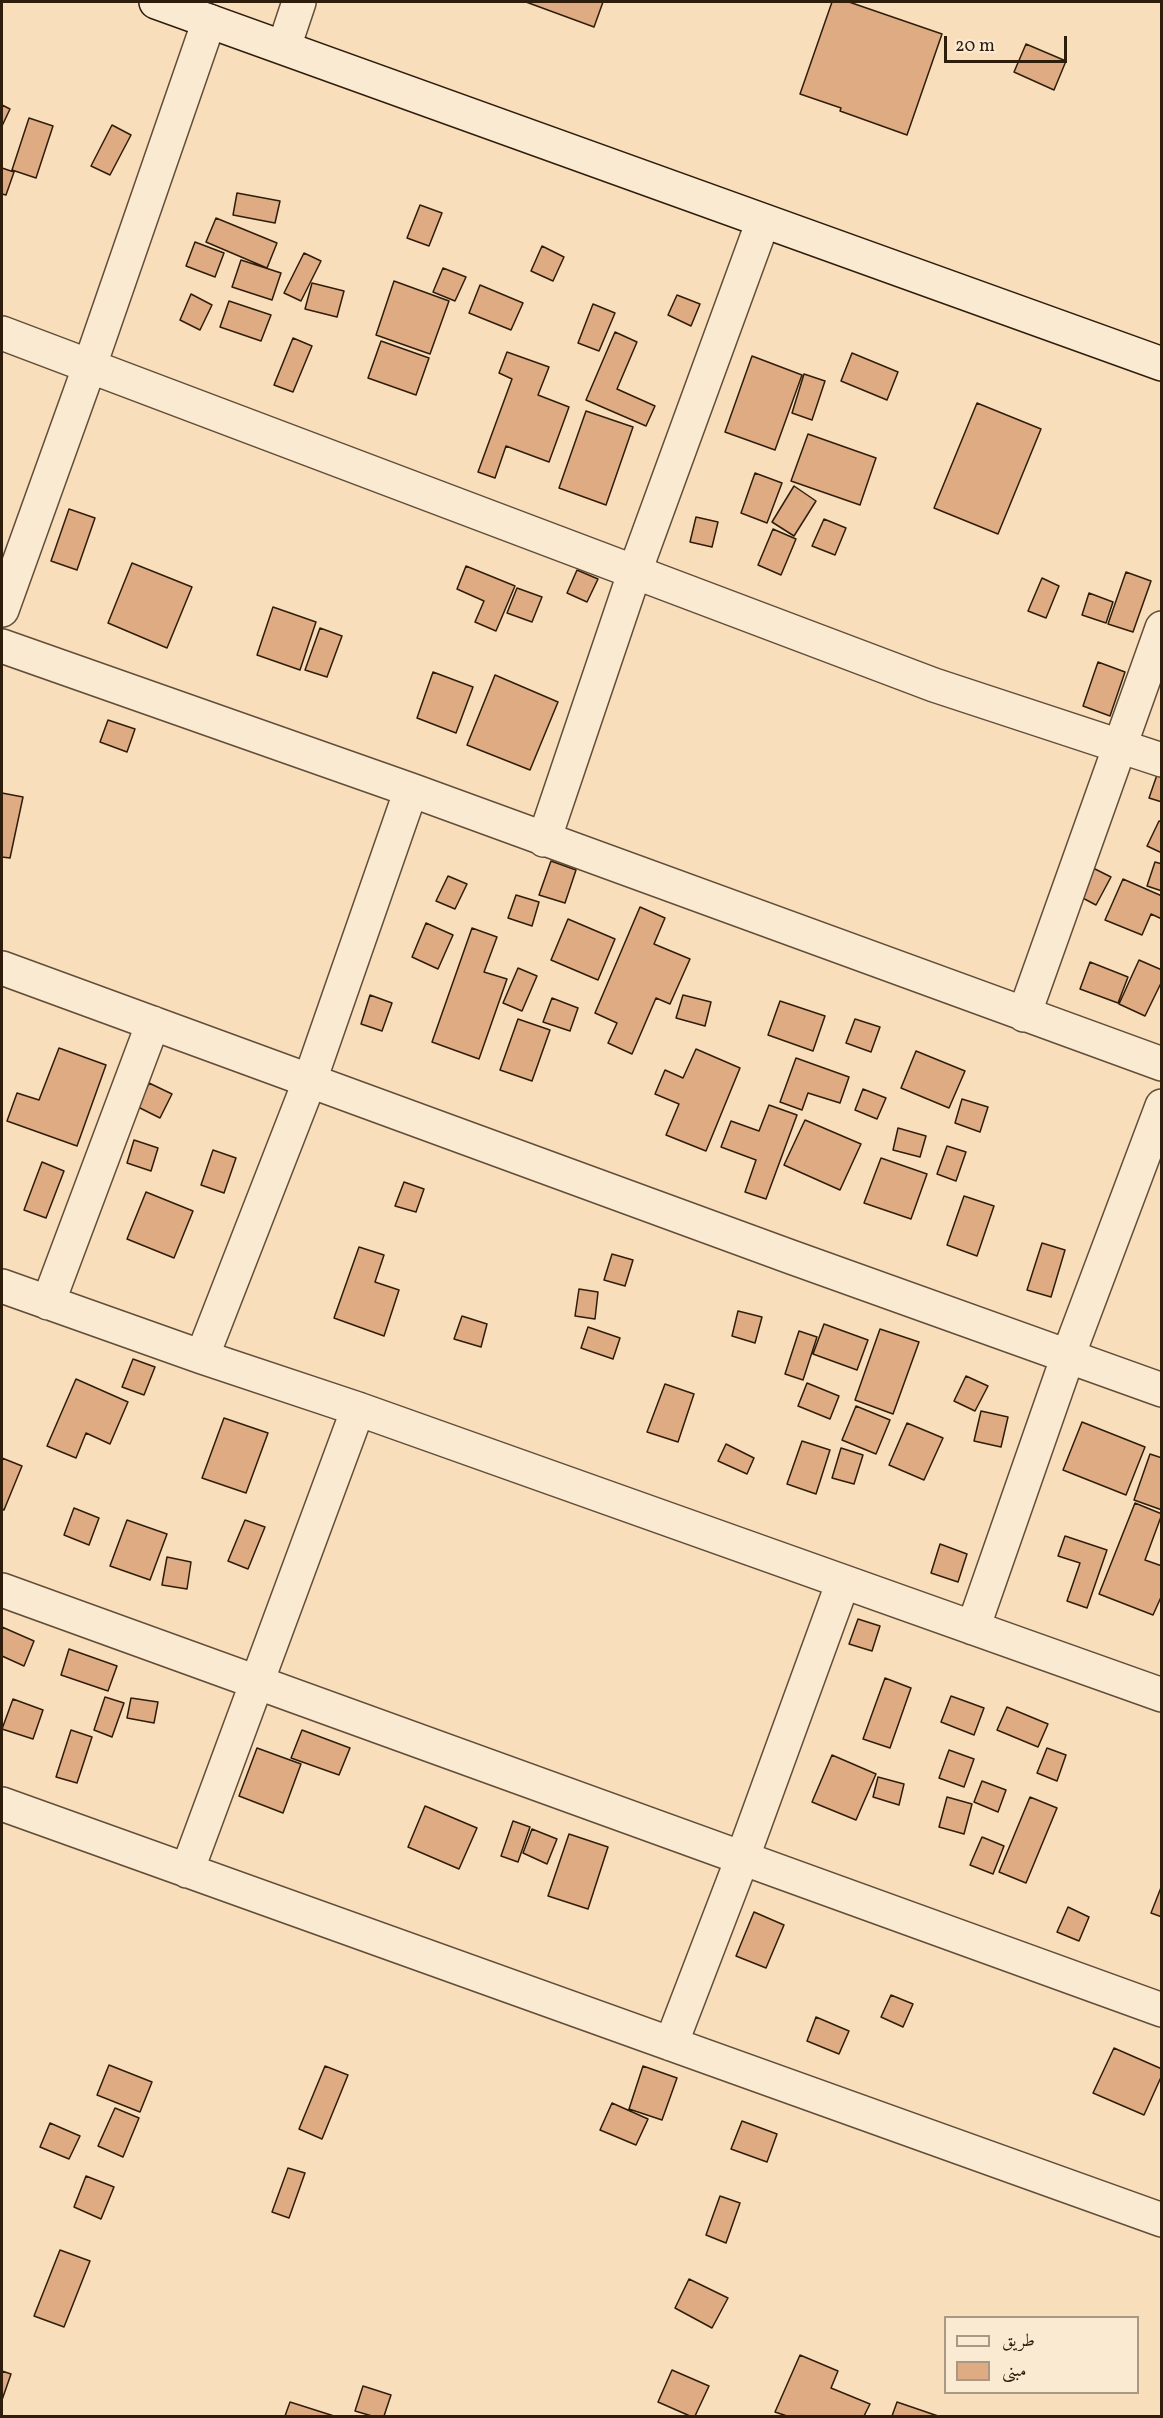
<!DOCTYPE html>
<meta charset="utf-8">
<style>
body{margin:0}
#map{position:relative;width:1163px;height:2418px;overflow:hidden;background:#f8deba;font-family:Vollkorn,Amiri,serif}
canvas{display:block}
.frame{position:absolute;inset:0;border:3px solid #2f1d0c;pointer-events:none}
.legend{position:absolute;left:944px;top:2316px;width:195px;height:78px;box-sizing:border-box;background:#faead2;border:2px solid #a99883;margin:0;padding:8px 10px;list-style:none;font-size:18px;color:#2f1d0c}
.legend li{display:flex;align-items:center;gap:12px;height:30px}
.legend b{width:30px;border:2px solid #a99883}
.scale{position:absolute;left:944px;top:36px;width:123px;height:27px;box-sizing:border-box;border:3px solid #2f1d0c;border-top:0;padding-left:8px;font-size:18px;line-height:21px;white-space:nowrap;color:#2f1d0c;-webkit-text-stroke:4px #faead2;paint-order:stroke}
</style>
<div id="map">
<canvas width="1163" height="2418"></canvas>
<div class="frame"></div>
<ul class="legend">
<li><b style="height:8px;background:#faead2"></b>طريق</li>
<li><b style="height:16px;background:#dfab82"></b>مبنى</li>
</ul>
<div class="scale">20 m</div>
</div>
<script>
const g = document.querySelector('canvas').getContext('2d');
g.lineJoin = 'round';
function fill(path, color) {
  g.fillStyle = color;
  g.fill(path, 'evenodd');
}
function toPath(rows) {
  const path = new Path2D();
  for (const r of rows) {
    path.moveTo(r[0], r[1]);
    for (let i = 2; i < r.length; i += 2) path.lineTo(r[i], r[i + 1]);
  }
  return path;
}
function strokePath(path, color, width, dash) {
  g.strokeStyle = color;
  g.lineWidth = width;
  g.lineCap = dash ? 'butt' : 'round';
  g.setLineDash(dash || []);
  g.stroke(path);
}
const building = toPath([
 [526,2,603,2,594,27,526,2],
 [832,2,849,2,942,34,907,135,840,111,841,108,800,94,832,2],
 [1026,44,1066,61,1054,90,1014,72,1026,44],
 [2,105,10,109,2,126,2,105],
 [29,118,53,126,36,178,12,170,29,118],
 [112,125,131,135,110,175,91,166,112,125],
 [2,168,14,172,6,195,2,194,2,168],
 [237,193,280,201,275,223,233,215,237,193],
 [420,205,442,213,429,246,407,238,420,205],
 [216,218,277,243,267,268,206,242,216,218],
 [195,242,224,253,215,277,186,266,195,242],
 [542,246,564,257,553,281,531,271,542,246],
 [304,253,321,261,301,301,284,293,304,253],
 [241,260,281,273,272,300,232,287,241,260],
 [443,268,466,277,455,301,433,292,443,268],
 [394,281,449,301,430,354,376,335,394,281],
 [312,283,344,291,337,317,305,309,312,283],
 [480,285,523,303,511,330,469,313,480,285],
 [191,294,212,305,200,330,180,320,191,294],
 [677,295,700,304,691,326,668,315,677,295],
 [229,301,271,315,261,341,220,327,229,301],
 [593,304,615,313,599,351,578,343,593,304],
 [615,332,637,342,617,389,655,406,646,426,586,400,615,332],
 [293,338,312,346,293,392,274,385,293,338],
 [381,341,429,358,416,395,368,378,381,341],
 [507,352,549,367,538,395,569,407,549,462,506,446,495,478,478,472,512,379,499,373,507,352],
 [852,353,898,372,887,400,841,381,852,353],
 [752,356,802,375,775,450,725,432,752,356],
 [804,374,825,381,812,420,792,413,804,374],
 [977,403,1041,429,998,534,934,508,977,403],
 [586,411,633,427,606,505,559,488,586,411],
 [808,434,876,458,860,505,791,481,808,434],
 [755,473,782,483,767,523,741,513,755,473],
 [794,486,816,501,794,536,772,522,794,486],
 [69,509,95,518,77,570,51,561,69,509],
 [696,517,718,522,712,547,690,542,696,517],
 [824,519,846,528,835,555,812,546,824,519],
 [773,529,796,539,781,575,758,565,773,529],
 [132,563,192,587,167,648,108,623,132,563],
 [466,566,515,586,496,631,475,622,484,601,457,589,466,566],
 [577,570,598,579,587,602,567,593,577,570],
 [1126,572,1151,581,1133,632,1108,624,1126,572],
 [1042,578,1059,586,1046,618,1028,611,1042,578],
 [517,588,542,597,532,622,507,613,517,588],
 [1089,593,1113,602,1106,623,1082,615,1089,593],
 [273,607,316,622,300,670,257,655,273,607],
 [320,628,342,636,327,677,305,670,320,628],
 [1098,662,1125,672,1110,716,1083,706,1098,662],
 [433,672,473,687,456,733,417,718,433,672],
 [495,675,558,702,530,770,467,745,495,675],
 [108,720,135,729,127,752,100,742,108,720],
 [1158,772,1162,773,1162,802,1149,798,1158,772],
 [2,793,23,797,10,858,2,857,2,793],
 [1159,821,1162,822,1162,853,1147,846,1159,821],
 [551,861,576,870,565,903,539,895,551,861],
 [1155,862,1162,864,1162,891,1147,886,1155,862],
 [1089,866,1111,877,1096,905,1075,894,1089,866],
 [448,876,467,884,455,909,436,901,448,876],
 [1123,879,1162,896,1162,919,1151,914,1142,935,1105,920,1123,879],
 [516,895,539,902,532,926,508,918,516,895],
 [640,907,665,918,654,944,690,959,670,1004,656,998,632,1054,608,1043,617,1023,595,1013,640,907],
 [568,919,615,939,598,980,551,960,568,919],
 [426,923,453,935,438,969,412,957,426,923],
 [472,928,497,937,484,972,507,979,479,1059,432,1042,472,928],
 [1139,960,1162,970,1162,981,1145,1016,1119,1004,1139,960],
 [1090,962,1128,977,1118,1003,1080,989,1090,962],
 [518,968,537,976,522,1011,503,1003,518,968],
 [370,995,392,1003,382,1031,361,1024,370,995],
 [683,995,711,1002,705,1026,676,1018,683,995],
 [552,998,578,1008,570,1031,543,1022,552,998],
 [780,1001,825,1016,813,1051,768,1035,780,1001],
 [518,1019,550,1030,532,1081,500,1070,518,1019],
 [855,1019,880,1027,871,1052,846,1043,855,1019],
 [59,1048,106,1065,77,1146,7,1121,17,1093,39,1100,59,1048],
 [696,1049,740,1068,706,1151,666,1135,679,1104,655,1094,665,1070,683,1078,696,1049],
 [916,1051,965,1071,949,1108,901,1088,916,1051],
 [796,1058,849,1077,840,1103,808,1093,802,1110,780,1102,796,1058],
 [149,1083,172,1094,160,1118,138,1107,149,1083],
 [863,1089,886,1098,877,1119,855,1110,863,1089],
 [962,1099,988,1107,980,1132,955,1123,962,1099],
 [769,1105,797,1115,766,1199,745,1192,756,1160,721,1147,731,1121,759,1131,769,1105],
 [805,1120,861,1144,840,1190,784,1165,805,1120],
 [898,1128,926,1136,920,1157,893,1150,898,1128],
 [134,1140,158,1148,151,1171,127,1163,134,1140],
 [947,1146,966,1152,956,1181,937,1174,947,1146],
 [213,1150,236,1158,224,1193,201,1185,213,1150],
 [881,1158,927,1174,911,1219,864,1203,881,1158],
 [42,1162,64,1171,46,1218,24,1210,42,1162],
 [404,1182,424,1189,416,1212,395,1206,404,1182],
 [146,1192,193,1211,174,1258,127,1239,146,1192],
 [964,1196,994,1206,977,1256,947,1245,964,1196],
 [1042,1243,1065,1250,1051,1297,1027,1290,1042,1243],
 [359,1247,384,1255,375,1282,399,1290,384,1336,334,1318,359,1247],
 [612,1254,633,1260,625,1286,604,1280,612,1254],
 [579,1289,598,1292,595,1319,575,1316,579,1289],
 [738,1311,762,1317,755,1343,732,1336,738,1311],
 [462,1316,487,1324,481,1347,454,1339,462,1316],
 [824,1324,868,1340,857,1370,813,1354,824,1324],
 [588,1327,620,1338,613,1359,581,1348,588,1327],
 [880,1329,919,1342,893,1414,855,1400,880,1329],
 [799,1331,817,1337,803,1380,785,1374,799,1331],
 [133,1359,155,1367,144,1395,122,1387,133,1359],
 [966,1376,988,1386,975,1411,954,1401,966,1376],
 [76,1379,128,1402,110,1444,86,1433,76,1458,47,1446,76,1379],
 [807,1383,839,1396,830,1419,798,1406,807,1383],
 [665,1384,694,1394,678,1442,647,1432,665,1384],
 [856,1406,890,1420,876,1454,842,1440,856,1406],
 [981,1411,1008,1417,1001,1447,974,1441,981,1411],
 [224,1418,268,1433,246,1493,202,1478,224,1418],
 [1082,1422,1145,1447,1126,1495,1063,1470,1082,1422],
 [907,1423,943,1438,924,1480,889,1465,907,1423],
 [802,1441,830,1450,816,1494,787,1484,802,1441],
 [726,1444,754,1458,747,1474,718,1461,726,1444],
 [841,1448,863,1455,854,1484,832,1478,841,1448],
 [1150,1454,1162,1458,1162,1510,1134,1500,1150,1454],
 [2,1458,22,1466,4,1510,2,1509,2,1458],
 [1135,1503,1162,1514,1145,1560,1162,1566,1162,1595,1153,1615,1099,1594,1135,1503],
 [74,1508,99,1518,89,1545,64,1535,74,1508],
 [127,1520,167,1534,150,1580,110,1566,127,1520],
 [245,1520,265,1527,248,1569,228,1561,245,1520],
 [1065,1536,1107,1550,1087,1608,1067,1601,1080,1563,1058,1556,1065,1536],
 [940,1544,967,1554,958,1582,931,1573,940,1544],
 [167,1557,191,1562,187,1589,162,1585,167,1557],
 [858,1619,880,1626,872,1651,849,1644,858,1619],
 [2,1627,34,1641,24,1666,2,1656,2,1627],
 [69,1649,117,1666,108,1691,61,1675,69,1649],
 [885,1678,911,1688,890,1748,863,1739,885,1678],
 [951,1696,984,1708,974,1735,941,1722,951,1696],
 [105,1697,124,1703,112,1737,94,1730,105,1697],
 [131,1698,158,1702,154,1723,127,1718,131,1698],
 [13,1699,43,1710,33,1739,2,1729,13,1699],
 [1007,1707,1048,1724,1038,1747,997,1730,1007,1707],
 [71,1730,92,1737,77,1783,56,1777,71,1730],
 [302,1730,350,1748,339,1775,291,1758,302,1730],
 [257,1748,301,1764,283,1813,239,1796,257,1748],
 [1047,1748,1066,1755,1057,1781,1037,1773,1047,1748],
 [949,1750,974,1759,964,1787,939,1778,949,1750],
 [832,1755,876,1774,856,1820,812,1802,832,1755],
 [878,1777,904,1784,899,1805,873,1797,878,1777],
 [982,1781,1006,1790,998,1812,974,1802,982,1781],
 [947,1797,972,1804,964,1834,939,1827,947,1797],
 [1030,1797,1057,1808,1026,1883,999,1872,1030,1797],
 [425,1806,477,1828,459,1869,408,1847,425,1806],
 [513,1821,530,1827,518,1862,501,1856,513,1821],
 [532,1829,557,1839,547,1864,523,1853,532,1829],
 [569,1834,608,1847,588,1909,548,1896,569,1834],
 [982,1837,1004,1846,993,1874,970,1865,982,1837],
 [1162,1885,1162,1917,1151,1913,1162,1885],
 [1068,1907,1089,1917,1079,1941,1057,1932,1068,1907],
 [754,1912,784,1925,766,1968,736,1956,754,1912],
 [891,1995,913,2004,903,2027,881,2017,891,1995],
 [816,2017,849,2031,839,2054,807,2041,816,2017],
 [1114,2048,1162,2069,1162,2075,1144,2115,1093,2093,1114,2048],
 [109,2065,152,2082,140,2112,97,2095,109,2065],
 [325,2066,348,2075,322,2139,299,2129,325,2066],
 [643,2066,677,2078,662,2120,629,2109,643,2066],
 [612,2103,648,2119,636,2145,600,2130,612,2103],
 [115,2108,139,2118,123,2157,98,2146,115,2108],
 [742,2121,777,2134,767,2162,731,2149,742,2121],
 [50,2123,80,2136,69,2159,40,2147,50,2123],
 [288,2168,305,2173,289,2218,272,2212,288,2168],
 [86,2176,114,2187,101,2219,74,2207,86,2176],
 [720,2196,740,2203,726,2243,706,2235,720,2196],
 [60,2250,90,2261,64,2327,34,2316,60,2250],
 [689,2279,728,2298,712,2328,675,2308,689,2279],
 [800,2355,838,2371,831,2388,870,2404,864,2416,787,2416,775,2412,800,2355],
 [672,2370,709,2386,695,2416,690,2416,658,2402,672,2370],
 [2,2371,11,2374,2,2400,2,2371],
 [363,2386,391,2395,384,2416,372,2416,355,2411,363,2386],
 [290,2402,334,2416,285,2416,290,2402],
 [897,2402,938,2416,892,2416,897,2402]
]);
fill(building, '#dfab82');
strokePath(building, '#2f1d0c', 1.5);
const minor = toPath([
 [284,47,299,2],
 [2,333,934,685,1162,760],
 [2,610,90,365,209,21],
 [2,646,411,790,1162,1064],
 [544,840,635,571,763,221],
 [2,968,791,1257,1162,1390],
 [1024,1015,1162,628],
 [2,1286,202,1357,358,1409,1162,1695],
 [48,1303,153,1023],
 [202,1357,310,1080,411,790],
 [2,1590,1162,2010],
 [973,1628,1068,1356,1162,1106],
 [2,1804,1162,2220],
 [187,1871,358,1409],
 [671,2044,742,1859,843,1582]
]);
const secondary = toPath([
 [156,2,1162,364]
]);
strokePath(minor, '#614d38', 36);
strokePath(secondary, '#2f1d0c', 36);
strokePath(minor, '#faead2', 33);
strokePath(secondary, '#faead2', 33);
</script>
